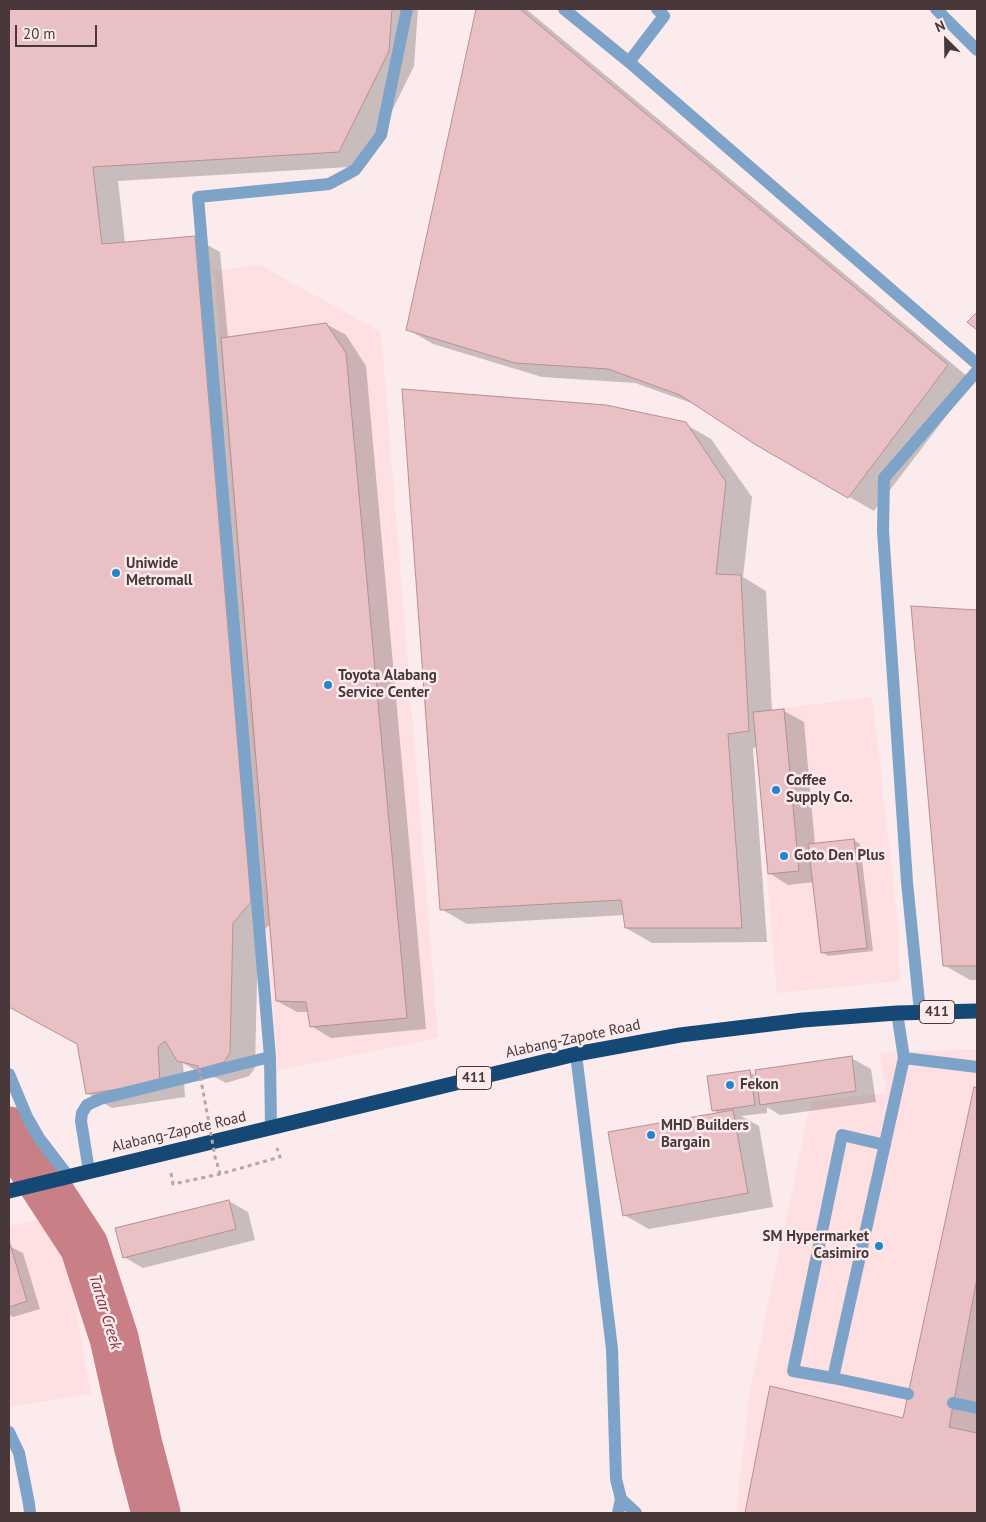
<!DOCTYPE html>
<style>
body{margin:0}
#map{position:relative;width:986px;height:1522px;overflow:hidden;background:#fcebec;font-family:"PT Sans",sans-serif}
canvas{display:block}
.frame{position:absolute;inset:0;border:10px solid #483839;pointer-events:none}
.north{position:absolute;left:921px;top:15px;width:50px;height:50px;-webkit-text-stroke:4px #fcebec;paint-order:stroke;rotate:337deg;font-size:14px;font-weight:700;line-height:20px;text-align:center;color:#483839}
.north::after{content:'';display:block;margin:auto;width:18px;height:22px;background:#483839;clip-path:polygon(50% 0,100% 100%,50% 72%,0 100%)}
.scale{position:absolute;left:15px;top:25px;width:82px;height:22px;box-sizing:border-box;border:2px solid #483839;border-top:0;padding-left:6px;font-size:15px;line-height:18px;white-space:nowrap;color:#483839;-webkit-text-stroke:4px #fcebec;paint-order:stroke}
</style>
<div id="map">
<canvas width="986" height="1522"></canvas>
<div class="frame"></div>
<div class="north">N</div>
<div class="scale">20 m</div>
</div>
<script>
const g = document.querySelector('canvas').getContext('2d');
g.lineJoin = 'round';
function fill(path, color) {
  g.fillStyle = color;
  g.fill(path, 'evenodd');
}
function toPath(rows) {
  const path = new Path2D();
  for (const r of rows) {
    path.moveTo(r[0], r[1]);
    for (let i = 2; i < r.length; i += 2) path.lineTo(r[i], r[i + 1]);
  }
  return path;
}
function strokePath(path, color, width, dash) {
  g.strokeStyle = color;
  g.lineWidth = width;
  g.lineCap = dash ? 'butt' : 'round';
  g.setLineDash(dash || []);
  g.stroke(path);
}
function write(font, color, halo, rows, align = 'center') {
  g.font = font + ' "PT Sans",sans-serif';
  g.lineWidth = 5;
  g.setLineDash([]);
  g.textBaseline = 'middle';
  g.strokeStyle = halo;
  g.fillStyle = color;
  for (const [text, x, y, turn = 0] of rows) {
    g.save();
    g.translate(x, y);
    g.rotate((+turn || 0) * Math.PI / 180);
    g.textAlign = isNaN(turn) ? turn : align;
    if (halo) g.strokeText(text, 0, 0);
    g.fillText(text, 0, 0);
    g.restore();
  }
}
fill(toPath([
 [260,265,381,332,438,1038,278,1070,214,271],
 [872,697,897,914,900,981,777,993,753,712],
 [977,1049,977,1513,736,1513,750,1391,811,1101,886,1093,880,1053],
 [47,1218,72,1289,91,1394,9,1407,9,1226]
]), '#fedfe2');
fill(toPath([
 [9,9,418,9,414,66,365,166,118,181,125,243,195,238,220,252,228,338,326,324,346,335,366,366,426,1029,331,1038,311,1026,309,1012,297,1012,277,1001,271,923,258,937,255,1068,249,1076,226,1083,217,1078,204,1075,183,1063,185,1097,112,1108,87,1093,79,1044,9,1007],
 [477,9,526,9,973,381,874,511,756,444,700,406,635,383,542,377,433,344,407,329],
 [685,424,711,439,752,497,743,577,766,591,772,712,784,711,804,722,815,845,854,840,860,844,873,951,828,956,822,952,814,882,788,885,769,873,758,747,753,748,767,942,652,943,626,928,624,915,467,924,441,909],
 [913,607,977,611,977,980,970,980,944,965],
 [851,1058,871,1069,876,1102,780,1115,767,1107,767,1113,741,1116,759,1126,773,1207,649,1229,624,1215,719,1114,713,1110,750,1072,757,1076],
 [975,1089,977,1089,977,1427,976,1434,977,1434,977,1513,746,1513,771,1387,904,1419],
 [229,1201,248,1212,255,1240,143,1268,124,1257],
 [9,1246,23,1253,40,1309,13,1317,9,1315]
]), '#0003');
strokePath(toPath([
 [9,1131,84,1246,114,1338,138,1445,156,1513]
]), '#c87f86', 49);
const building = toPath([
 [9,9,392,9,389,51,339,152,93,167,102,244,195,236,251,902,233,923,230,1053,224,1062,199,1069,198,1066,177,1061,165,1041,158,1047,160,1083,86,1094,77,1044,9,1007,9,9],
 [476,9,520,9,948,365,848,498,756,445,680,395,608,369,515,363,406,330,476,9],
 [977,312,977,330,967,322,977,312],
 [326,323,346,353,407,1018,310,1027,306,1002,276,1001,221,338,326,323],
 [402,389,606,405,686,422,726,482,716,574,741,575,749,731,728,734,742,928,625,928,621,900,440,910,402,389],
 [911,606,977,610,977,966,943,966,911,606],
 [784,709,799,871,768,874,753,712,784,709],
 [854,839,867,948,821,953,808,844,854,839],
 [852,1056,856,1091,760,1105,755,1070,852,1056],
 [750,1070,755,1105,712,1111,707,1076,750,1070],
 [974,1087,977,1088,977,1278,949,1427,977,1433,977,1513,745,1513,770,1386,903,1418,974,1087],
 [733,1110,748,1193,623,1216,608,1132,733,1110],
 [229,1200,236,1229,123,1258,115,1228,229,1200],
 [10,1244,27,1301,9,1307,9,1245,10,1244]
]);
fill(building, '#e9c0c3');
strokePath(building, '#b68f93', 1);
strokePath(toPath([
 [217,1163,220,1174],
 [171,1173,173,1184,220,1174,280,1157,277,1148]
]), '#b6a6a7', 3, [4, 4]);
strokePath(toPath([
 [564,9,629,62,977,364],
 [629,62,664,16,657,9],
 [920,1012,907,882,883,531,884,478,977,371],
 [897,1013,904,1058,833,1378,908,1394],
 [904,1058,977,1067],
 [271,1128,270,1057,198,197,329,184,355,170,381,135,407,9],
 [89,1171,81,1121,82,1113,87,1105,100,1099,270,1057],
 [833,1378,793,1371,842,1135,885,1145],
 [953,1403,977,1408],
 [618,1513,621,1499]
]), '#7da3c8', 12);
strokePath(toPath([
 [936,9,977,50],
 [576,1054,612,1349,616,1479,621,1499,636,1513],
 [9,1074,27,1117,39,1138,68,1176],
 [9,1432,19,1453,29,1504,30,1513]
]), '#7da3c8', 12);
strokePath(toPath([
 [9,1191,576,1054,680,1035,803,1020,897,1013,977,1011]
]), '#154874', 15);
strokePath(toPath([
 [199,1069,216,1162]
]), '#b6a6a7', 3, [4, 4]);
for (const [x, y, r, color] of [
 [116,573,5,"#2584d0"],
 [328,685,5,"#2584d0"],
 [776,790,5,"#2584d0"],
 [784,856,5,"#2584d0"],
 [730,1085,5,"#2584d0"],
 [651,1135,5,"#2584d0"],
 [879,1246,5,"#2584d0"]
]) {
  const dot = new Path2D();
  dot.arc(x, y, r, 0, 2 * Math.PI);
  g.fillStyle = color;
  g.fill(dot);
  strokePath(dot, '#fcebec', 2);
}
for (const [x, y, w] of [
 [937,1012,35],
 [474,1078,35]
]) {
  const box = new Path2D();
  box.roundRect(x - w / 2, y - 11.5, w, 23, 4);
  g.fillStyle = '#fcebec';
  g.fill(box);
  strokePath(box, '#483839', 1);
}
write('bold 14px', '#483839', null, [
 ["411",937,1012],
 ["411",474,1078]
]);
write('bold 15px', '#483839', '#fcebec', [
 ["Uniwide",126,564],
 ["Metromall",126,581],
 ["Toyota Alabang",338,676],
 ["Service Center",338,693],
 ["Coffee",786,781],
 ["Supply Co.",786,798],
 ["Goto Den Plus",794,856],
 ["Fekon",740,1085],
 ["MHD Builders",661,1126],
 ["Bargain",661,1143],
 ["SM Hypermarket",869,1237,"right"],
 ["Casimiro",869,1254,"right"]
], 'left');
write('15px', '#483839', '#fcebec', [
 ["Alabang-Zapote Road",573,1039,-12],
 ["Alabang-Zapote Road",179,1132,-13]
]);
write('italic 16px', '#862e3e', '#fcebec', [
 ["Tartar Creek",105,1312,73]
]);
</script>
